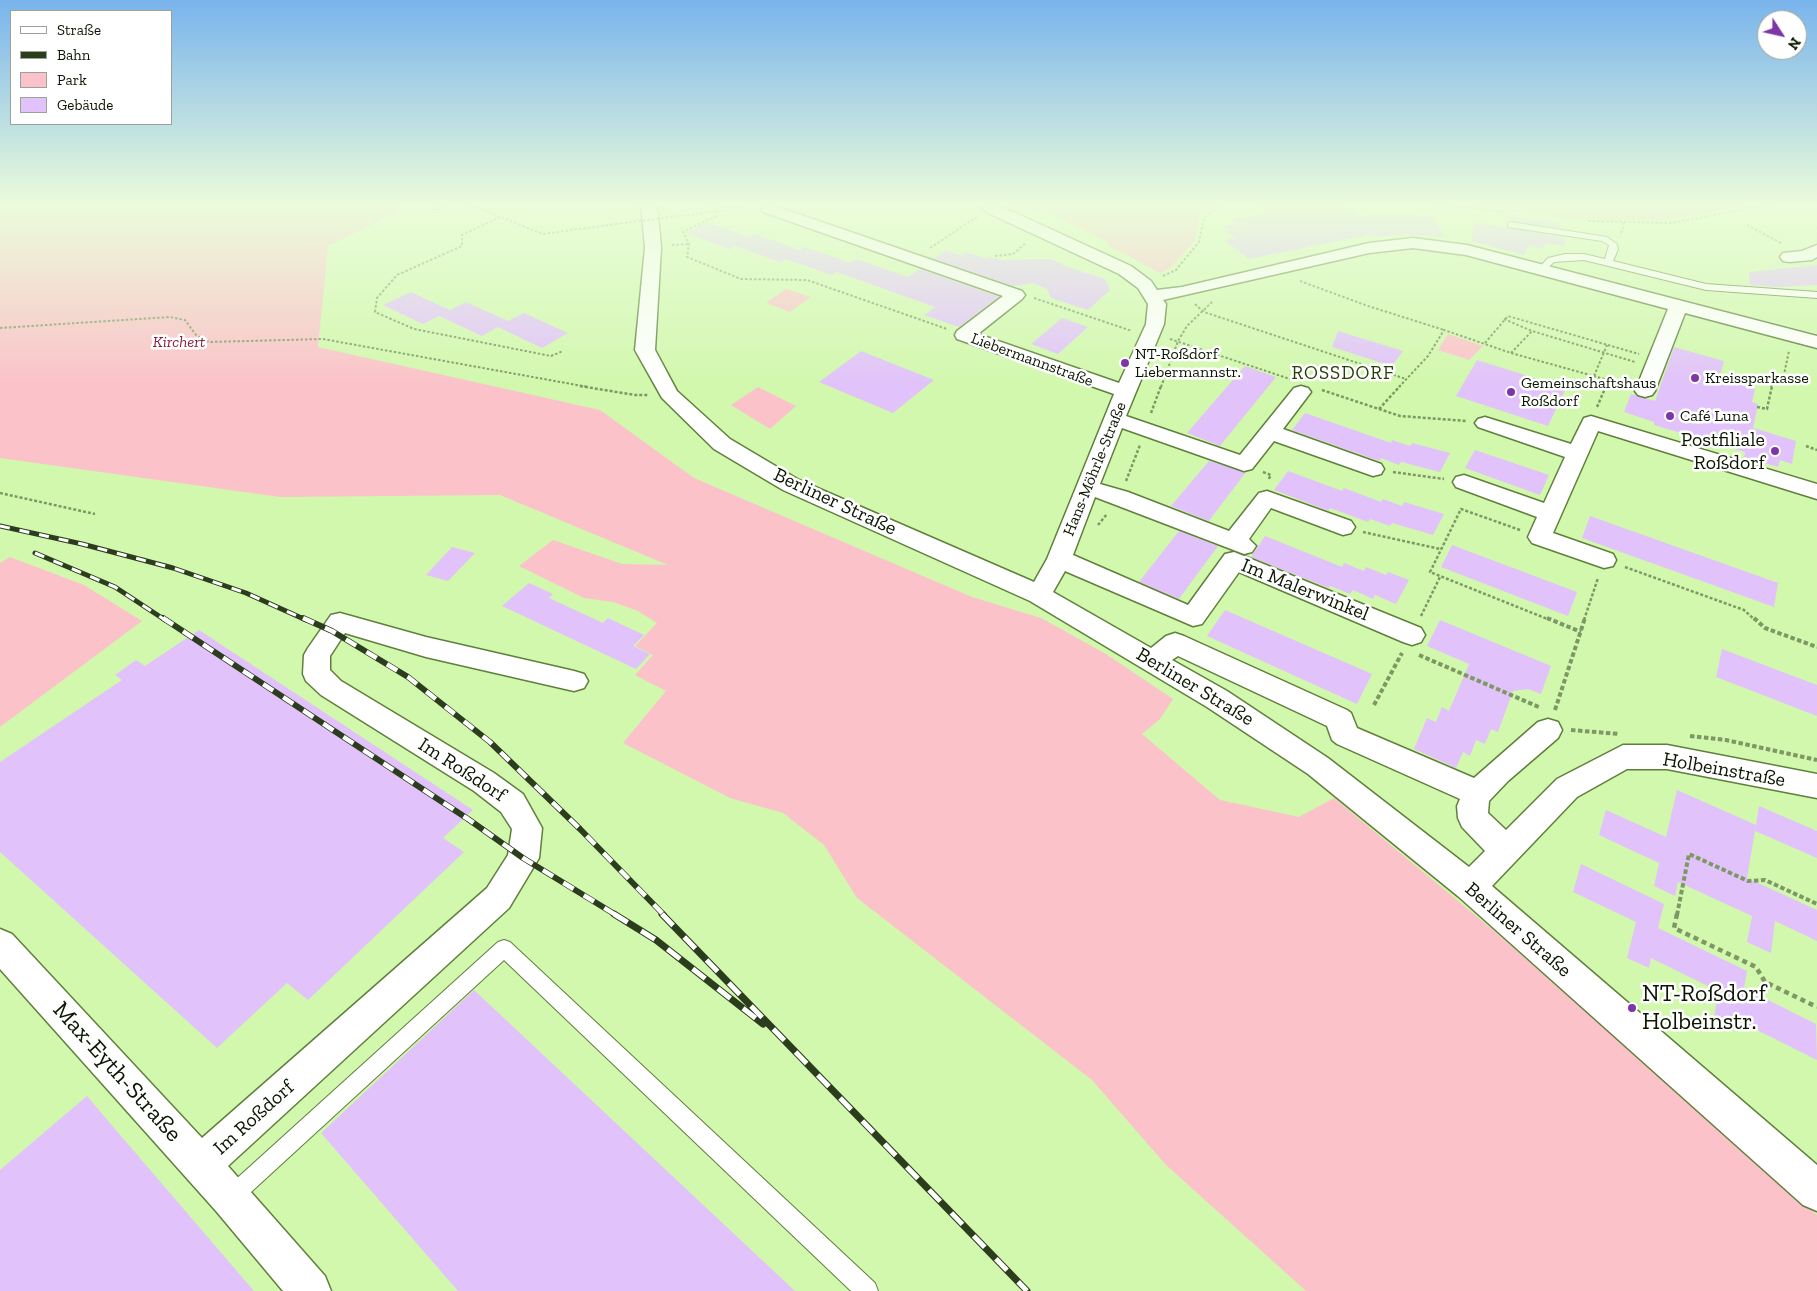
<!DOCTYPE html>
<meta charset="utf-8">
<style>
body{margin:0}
#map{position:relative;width:1817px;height:1291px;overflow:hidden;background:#d2f8ae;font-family:"Zilla Slab",serif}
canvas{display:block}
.legend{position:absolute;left:10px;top:10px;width:162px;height:115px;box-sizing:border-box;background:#fff;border:1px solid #9da299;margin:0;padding:6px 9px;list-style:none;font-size:15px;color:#0a1600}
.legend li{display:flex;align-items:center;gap:10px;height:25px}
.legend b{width:25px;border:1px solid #9da299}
.north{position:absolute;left:1757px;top:10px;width:50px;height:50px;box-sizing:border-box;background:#fff;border:1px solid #9da299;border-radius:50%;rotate:125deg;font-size:14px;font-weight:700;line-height:20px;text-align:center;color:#0a1600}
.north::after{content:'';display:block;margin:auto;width:18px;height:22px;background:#7d35a7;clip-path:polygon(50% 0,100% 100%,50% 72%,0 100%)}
</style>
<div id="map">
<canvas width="1817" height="1291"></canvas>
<ul class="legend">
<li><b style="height:6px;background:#fff"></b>Straße</li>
<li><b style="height:6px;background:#2c3d1e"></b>Bahn</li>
<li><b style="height:14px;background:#fbc2c9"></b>Park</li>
<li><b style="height:14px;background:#e1c2fa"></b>Gebäude</li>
</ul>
<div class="north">N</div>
</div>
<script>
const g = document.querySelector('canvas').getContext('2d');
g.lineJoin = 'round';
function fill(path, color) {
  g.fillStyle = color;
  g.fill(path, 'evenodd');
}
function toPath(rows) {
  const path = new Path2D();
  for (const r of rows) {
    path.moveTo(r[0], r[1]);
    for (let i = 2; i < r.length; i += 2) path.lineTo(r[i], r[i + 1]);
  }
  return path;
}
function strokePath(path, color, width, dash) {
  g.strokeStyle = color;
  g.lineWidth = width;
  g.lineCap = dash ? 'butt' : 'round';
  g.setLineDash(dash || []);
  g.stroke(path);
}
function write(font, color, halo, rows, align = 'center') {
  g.font = font + ' "Zilla Slab",serif';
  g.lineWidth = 5;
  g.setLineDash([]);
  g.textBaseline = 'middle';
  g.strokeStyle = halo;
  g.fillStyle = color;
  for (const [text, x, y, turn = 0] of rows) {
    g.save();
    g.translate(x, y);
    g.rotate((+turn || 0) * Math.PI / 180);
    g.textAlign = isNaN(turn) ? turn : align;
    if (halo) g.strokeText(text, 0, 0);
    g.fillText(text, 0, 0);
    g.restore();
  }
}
fill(toPath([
 [0,204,400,204,397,212,328,246,318,347,600,410,694,478,972,597,1041,618,1106,654,1173,699,1160,719,1142,734,1220,800,1299,817,1334,798,1493,930,1817,1215,1817,1291,1306,1291,1166,1165,1092,1080,857,898,824,845,783,813,730,798,623,743,666,691,635,675,653,655,635,646,657,623,638,611,613,602,584,598,519,566,553,540,622,564,668,565,500,495,280,497,0,458],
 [1014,204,1217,204,1199,216,1195,241,1170,268,1160,273,1108,245,1107,241,1046,212,1023,209],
 [1448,204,1752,204,1666,220,1576,219],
 [786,289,811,297,790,312,766,303],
 [1448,334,1483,346,1469,360,1438,350],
 [758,387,796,406,770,429,731,405],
 [10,557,84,585,142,621,0,727,0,563]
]), '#fbc2c9');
fill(toPath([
 [1258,204,1340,204,1358,216,1390,213,1434,216,1444,237,1407,234,1376,237,1373,234,1249,259,1224,240,1236,238,1222,227,1236,224,1231,220,1270,212],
 [1507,216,1559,222,1560,228,1509,221],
 [707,222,749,237,755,234,800,250,804,247,850,263,856,259,908,277,920,269,999,297,959,327,924,315,935,307,837,272,832,275,785,259,780,262,735,246,729,249,686,233],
 [1475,222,1563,237,1565,246,1546,243,1543,249,1529,245,1524,255,1471,241],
 [946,250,962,256,966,252,987,259,990,257,1002,260,1051,259,1065,266,1105,279,1110,290,1088,310,1051,298,1047,289,1033,283,1014,286,934,259],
 [1817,265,1817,285,1776,287,1750,285,1749,272],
 [411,292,450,310,466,302,508,321,524,313,568,333,542,348,498,327,482,336,439,316,423,324,383,305],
 [1062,318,1088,327,1058,354,1031,344],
 [1338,331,1403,351,1392,366,1332,347],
 [1674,347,1724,361,1719,379,1755,389,1752,402,1758,404,1753,428,1796,441,1792,464,1780,460,1778,467,1744,457,1745,452,1654,425,1654,422,1624,412,1631,394,1655,401],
 [861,351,934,380,893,413,819,382],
 [1477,360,1566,388,1548,426,1456,396],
 [1245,366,1276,377,1220,446,1187,433],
 [1305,413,1391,443,1392,440,1410,446,1412,443,1450,453,1440,472,1401,462,1399,465,1381,458,1379,461,1292,430],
 [1475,450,1549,475,1540,495,1465,468],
 [1209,461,1246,472,1209,521,1171,506],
 [1288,471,1342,491,1344,488,1381,502,1383,499,1402,506,1404,502,1444,514,1433,535,1392,523,1390,526,1370,519,1368,522,1330,508,1329,511,1274,490],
 [1590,516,1778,583,1774,607,1582,538],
 [1179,531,1218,546,1179,599,1139,582],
 [1265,536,1342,567,1344,563,1364,571,1366,567,1386,575,1388,572,1409,580,1396,604,1375,595,1373,599,1353,590,1350,594,1330,586,1329,588,1251,557],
 [1452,545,1577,592,1568,616,1441,567],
 [452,547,475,553,448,581,426,575],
 [529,583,553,594,549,598,603,623,608,618,644,635,633,646,650,654,636,669,502,606],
 [1225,610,1372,674,1357,704,1207,636],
 [1440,620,1551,666,1541,694,1528,689,1513,691,1498,732,1491,729,1485,744,1476,740,1470,756,1463,752,1456,768,1414,749,1427,718,1436,722,1442,707,1449,711,1469,664,1427,646],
 [199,630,473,810,443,838,464,852,308,1000,287,983,217,1048,0,852,0,762,122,680,115,675,136,660,145,666],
 [1722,649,1817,685,1817,716,1716,677],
 [1677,790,1756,825,1747,878,1817,910,1817,941,1775,921,1771,953,1747,942,1752,916,1678,882,1675,896,1654,886,1659,863,1599,835,1606,810,1666,837],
 [1759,806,1817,831,1817,858,1755,831],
 [1581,864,1664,904,1658,928,1747,971,1744,988,1816,1024,1817,1060,1739,1021,1738,1032,1714,1019,1718,991,1651,958,1649,968,1627,958,1636,922,1573,892],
 [474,990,795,1291,458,1291,321,1133],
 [87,1096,115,1129,254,1291,0,1291,0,1170]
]), '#e1c2fa');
const lane = toPath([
 [434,204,445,204,437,209,431,209,430,207,434,204],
 [1511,222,1607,237,1617,244,1618,249,1613,261,1706,284,1817,292,1817,298,1706,290,1584,260,1554,262,1543,272,1538,269,1548,258,1565,254,1584,254,1605,259,1609,245,1602,241,1508,227,1508,223,1511,222],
 [504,940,510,942,875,1283,878,1291,851,1291,504,960,238,1204,231,1207,224,1204,221,1197,224,1190,498,942,504,940]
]);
const street = toPath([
 [641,204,657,204,661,248,655,350,677,391,730,439,799,480,1034,582,1047,559,1114,394,957,339,955,335,957,331,1003,296,763,212,761,209,763,206,775,206,1022,291,1025,295,1022,299,978,334,1119,383,1146,324,1148,304,1138,288,1119,274,986,212,978,204,996,204,1131,266,1151,281,1157,290,1182,287,1369,243,1413,238,1467,245,1817,336,1817,348,1685,313,1655,391,1652,395,1645,397,1638,395,1635,391,1668,309,1466,255,1413,248,1369,253,1163,300,1166,304,1164,324,1126,416,1240,455,1294,388,1301,386,1308,388,1311,392,1283,429,1381,464,1384,469,1381,474,1373,476,1274,441,1252,469,1244,471,1122,428,1100,484,1128,492,1229,531,1259,493,1267,491,1351,521,1355,527,1351,533,1343,535,1271,508,1249,539,1256,546,1252,552,1244,554,1095,497,1073,555,1188,605,1225,554,1234,552,1421,628,1425,635,1421,642,1412,645,1403,642,1239,572,1202,624,1193,626,1065,571,1053,592,1151,648,1166,636,1175,633,1184,636,1347,710,1351,713,1357,728,1474,778,1538,722,1548,719,1558,722,1562,730,1558,738,1508,781,1489,801,1488,813,1506,830,1557,779,1623,745,1667,745,1817,774,1817,798,1667,769,1627,769,1577,797,1492,886,1817,1165,1817,1211,1803,1205,1459,897,1308,774,1207,707,1030,601,783,490,714,449,662,398,635,350,645,248,641,204],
 [1178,656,1327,726,1332,740,1337,744,1460,799,1457,806,1458,818,1462,827,1485,851,1469,867,1328,758,1227,691,1172,660,1178,656],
 [1817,245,1817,257,1812,260,1789,262,1783,261,1780,257,1783,253,1802,251,1817,245],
 [1591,416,1817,484,1817,499,1598,431,1553,533,1613,554,1616,560,1613,566,1604,568,1532,543,1528,537,1537,517,1456,487,1453,482,1456,477,1464,475,1544,503,1565,457,1478,427,1475,423,1478,419,1485,417,1571,444,1584,418,1591,416],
 [340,613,426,637,574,671,584,674,588,681,584,688,574,691,426,657,345,633,330,656,330,670,341,681,494,773,523,794,542,828,539,858,509,908,228,1166,325,1276,331,1291,283,1291,216,1211,0,969,0,929,12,934,202,1138,487,888,508,855,512,829,501,812,474,791,321,695,306,681,303,674,304,655,308,648,331,615,340,613]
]);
strokePath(lane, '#5f7f3b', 2);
strokePath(street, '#5f7f3b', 3);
strokePath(toPath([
 [468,204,543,234,616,224],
 [703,204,753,209],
 [1434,204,1505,212],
 [1039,210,1041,204],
 [716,211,716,216,683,232,689,244,687,257,741,279,807,280,947,329],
 [687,215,733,209],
 [500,217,462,235,462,246,397,275,377,298,375,312,414,329,551,356,563,351],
 [1588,221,1672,223,1770,204],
 [1747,225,1781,243],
 [1621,233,1624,226,1623,221],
 [672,245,688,244],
 [930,248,977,217],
 [995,256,1013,254,1026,243],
 [1163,276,1176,270,1199,242,1204,218,1222,204],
 [1300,281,1368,306,1444,330],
 [1034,298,1132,331],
 [1195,304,1204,312,1406,379],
 [1504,319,1532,331,1635,362],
 [0,328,170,317,185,320,196,335,209,342,323,339,588,387],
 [1170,339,1290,379],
 [1485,343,1508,316,1639,354],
 [1511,353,1532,331],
 [1594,376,1607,345],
 [1161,387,1178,341,1187,326,1212,302],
 [1399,387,1428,356,1444,330,1511,353,1626,385],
 [1606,387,1609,380],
 [1771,387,1772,384,1783,379,1789,351]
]), '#7d9864', 2, [2.5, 2]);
strokePath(toPath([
 [580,386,635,395,649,395],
 [1322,390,1400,416,1466,421],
 [1597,407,1606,386],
 [1757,407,1767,409,1772,386],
 [1379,409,1400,386],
 [1151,413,1161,386],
 [1806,446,1817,450],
 [1263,472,1271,475,1268,480],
 [1393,472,1444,479],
 [1126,481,1140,445],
 [0,493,95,514],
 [1098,525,1107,514],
 [1520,530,1461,509,1430,572,1550,620],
 [1363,532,1440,549],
 [1625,567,1744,610,1755,620],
 [1421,616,1440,577],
 [1584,620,1598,578]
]), '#7d9864', 2.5, [3, 2]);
strokePath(toPath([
 [1547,618,1581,632],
 [1754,618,1765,628,1817,647],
 [1419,655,1541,708],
 [1374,705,1402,653],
 [1555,710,1585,618],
 [1571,730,1619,734],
 [1690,736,1726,740,1817,760],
 [1677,915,1689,854,1748,881,1765,880,1817,904]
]), '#7d9864', 4, [4.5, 2.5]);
strokePath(toPath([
 [1677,914,1674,928,1756,967,1765,982,1817,1007]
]), '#7d9864', 4.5, [5, 4]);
fill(lane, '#fff');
fill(street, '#fff');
const railFar2 = toPath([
 [0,526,82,544,173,568,246,593,306,620],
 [35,553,115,587,165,620]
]);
const railFar1 = toPath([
 [163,618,468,819,523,858,616,915],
 [303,618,332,631,408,677,490,742,580,829,664,915]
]);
const rail = toPath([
 [614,914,656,940,763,1024],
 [662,914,1027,1291]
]);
strokePath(railFar2, '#2c3d1e', 5);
strokePath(railFar1, '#2c3d1e', 6);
strokePath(rail, '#2c3d1e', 7);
strokePath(railFar2, '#fff', 3, [10]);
strokePath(railFar1, '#fff', 4.5, [12]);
strokePath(rail, '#fff', 5, [16]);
strokePath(toPath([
 [616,224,687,215]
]), '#7d9864', 2, [2.5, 2]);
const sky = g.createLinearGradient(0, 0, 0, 385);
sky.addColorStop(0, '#79b4ec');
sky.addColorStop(0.53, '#ebfcdb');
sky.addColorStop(1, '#ebfcdb00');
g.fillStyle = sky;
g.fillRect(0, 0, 1817, 385);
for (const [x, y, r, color] of [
 [1125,363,5,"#7d35a7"],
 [1695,378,5,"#7d35a7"],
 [1511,392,5,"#7d35a7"],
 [1670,416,5,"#7d35a7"],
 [1775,451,5,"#7d35a7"],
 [1632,1008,5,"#7d35a7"]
]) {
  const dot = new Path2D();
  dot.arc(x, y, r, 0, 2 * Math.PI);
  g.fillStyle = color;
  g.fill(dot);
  strokePath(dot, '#fff', 2);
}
write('italic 16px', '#8b1d3c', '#fff', [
 ["Kirchert",179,342]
]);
write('16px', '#0a1600', '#fff', [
 ["NT-Roßdorf",1135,354],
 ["Liebermannstr.",1135,372],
 ["Kreissparkasse",1705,378],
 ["Gemeinschaftshaus",1521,383],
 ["Roßdorf",1521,401],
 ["Café Luna",1680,416]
], 'left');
write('16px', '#0a1600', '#fff', [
 ["Liebermannstraße",1032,360,20],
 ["Hans-Möhrle-Straße",1095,469,-68]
]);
g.letterSpacing = '1px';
write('19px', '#273e07', '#fff', [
 ["ROSSDORF",1343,374]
]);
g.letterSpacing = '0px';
write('20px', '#0a1600', '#fff', [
 ["Postfiliale",1765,440],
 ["Roßdorf",1765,463]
], 'right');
write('20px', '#0a1600', '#fff', [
 ["Berliner Straße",835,502,25],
 ["Im Malerwinkel",1305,590,22],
 ["Berliner Straße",1195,687,31],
 ["Im Roßdorf",462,770,33],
 ["Holbeinstraße",1724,770,10],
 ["Berliner Straße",1518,930,41],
 ["Im Roßdorf",254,1118,-42]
]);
write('24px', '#0a1600', '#fff', [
 ["NT-Roßdorf",1642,994],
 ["Holbeinstr.",1642,1022]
], 'left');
write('24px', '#0a1600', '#fff', [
 ["Max-Eyth-Straße",117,1072,48]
]);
</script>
